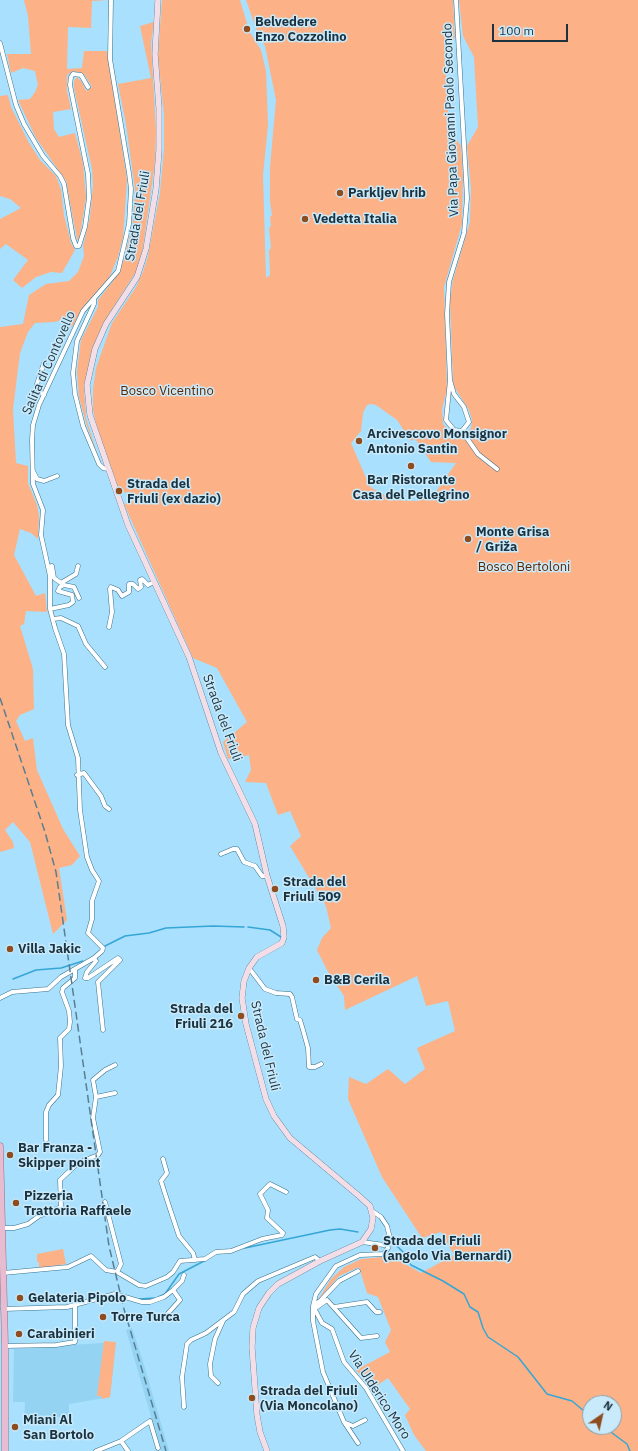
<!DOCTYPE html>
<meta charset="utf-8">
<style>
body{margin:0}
#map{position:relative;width:638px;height:1451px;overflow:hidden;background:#a9e0fd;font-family:"IBM Plex Sans",sans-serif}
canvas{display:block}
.north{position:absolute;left:582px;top:1395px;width:40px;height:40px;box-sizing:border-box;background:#c9eafb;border:1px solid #84a0af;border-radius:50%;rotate:34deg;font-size:11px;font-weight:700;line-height:16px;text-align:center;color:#1c323e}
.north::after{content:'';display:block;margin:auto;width:14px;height:18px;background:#8f4c1e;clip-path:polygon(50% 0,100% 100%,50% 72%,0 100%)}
.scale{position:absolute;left:492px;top:24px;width:76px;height:18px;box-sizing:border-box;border:2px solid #1c323e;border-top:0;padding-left:5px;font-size:12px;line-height:14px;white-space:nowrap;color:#1c323e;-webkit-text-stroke:3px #c9eafb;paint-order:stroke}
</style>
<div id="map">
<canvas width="638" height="1451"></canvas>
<div class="north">N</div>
<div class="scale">100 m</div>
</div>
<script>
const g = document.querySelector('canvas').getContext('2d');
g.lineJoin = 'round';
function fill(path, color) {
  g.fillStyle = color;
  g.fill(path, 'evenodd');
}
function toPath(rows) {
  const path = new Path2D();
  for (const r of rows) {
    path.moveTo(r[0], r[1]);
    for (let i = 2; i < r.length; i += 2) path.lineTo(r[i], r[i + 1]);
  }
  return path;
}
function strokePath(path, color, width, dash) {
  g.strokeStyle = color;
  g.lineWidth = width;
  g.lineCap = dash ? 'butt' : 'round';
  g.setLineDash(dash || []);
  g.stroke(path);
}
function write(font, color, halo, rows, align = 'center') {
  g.font = font + ' "IBM Plex Sans",sans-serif';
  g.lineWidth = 3;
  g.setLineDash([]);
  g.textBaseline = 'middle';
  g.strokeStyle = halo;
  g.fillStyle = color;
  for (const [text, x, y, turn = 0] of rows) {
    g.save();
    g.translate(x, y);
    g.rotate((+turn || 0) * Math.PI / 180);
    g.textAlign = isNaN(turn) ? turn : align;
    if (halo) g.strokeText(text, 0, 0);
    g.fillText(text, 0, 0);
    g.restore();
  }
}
fill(toPath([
 [132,1328,142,1358,169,1451,161,1451,126,1330],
 [116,1342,110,1397,69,1404,69,1417,27,1416,24,1424,25,1402,13,1402,14,1349]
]), '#95d3f3');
fill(toPath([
 [24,0,108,0,92,1,91,28,68,27,67,69,82,68,84,51,107,51,127,180,123,237,118,257,109,278,82,309,72,327,62,320,54,322,35,323,28,332,20,353,13,409,16,463,28,466,28,483,37,505,39,516,38,539,31,533,20,529,14,555,36,596,45,593,47,612,26,611,24,624,20,626,33,669,34,709,20,715,16,721,25,741,33,738,37,770,63,829,80,856,72,865,59,868,67,920,53,934,30,842,13,822,5,830,13,842,14,848,0,852,0,327,23,324,29,295,46,284,69,281,78,272,84,256,83,246,90,217,93,186,92,169,74,88,74,81,77,77,82,82,86,91,92,87,84,74,73,71,67,75,67,91,71,109,53,112,54,129,59,137,75,133,83,163,86,198,79,241,77,239,66,181,36,138,18,100,30,99,35,92,38,85,35,71,23,68,11,73,7,54,31,54,28,16],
 [162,0,240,0,248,27,244,30,249,31,261,50,266,71,268,125,263,175,266,278,270,275,269,250,271,248,269,228,271,226,270,217,272,215,270,202,270,167,276,100,265,46,257,31,246,0,453,0,455,37,445,58,449,129,461,146,463,177,462,224,444,287,447,389,442,409,443,424,448,429,457,433,463,439,467,436,467,433,471,428,472,420,469,410,455,388,453,381,450,301,453,280,470,222,471,189,467,146,478,127,474,57,463,36,459,0,638,0,638,1451,426,1451,414,1435,405,1415,410,1409,388,1378,372,1389,356,1370,390,1352,385,1342,391,1330,378,1297,367,1293,359,1267,339,1276,318,1300,331,1279,344,1267,361,1259,383,1257,389,1255,421,1273,454,1255,441,1232,422,1238,382,1177,348,1099,349,1077,366,1084,388,1069,405,1084,425,1069,417,1048,455,1031,448,1001,426,1006,417,976,345,1010,344,996,327,970,317,950,322,938,331,928,326,906,290,846,301,836,290,811,278,815,266,783,245,782,251,770,249,755,228,759,223,742,247,722,217,668,193,658,124,504,133,501,130,492,120,493,97,429,93,409,93,389,96,368,112,323,136,287,143,272,148,256,160,193,164,149,164,114,158,57],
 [371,404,376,405,397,420,411,441,414,439,417,441,431,462,456,463,435,493,417,501,394,500,370,487,351,443,361,431,363,413,367,405],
 [590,1403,614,1403,614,1427,590,1427],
 [154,22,151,43,156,131,155,162,143,247,139,267,109,314,96,340,84,389,86,418,100,463,86,423,79,397,77,371,81,340,98,307,98,300,120,272,133,225,135,189,126,124,118,84,151,78,140,26],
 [8,95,11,107,28,141,40,160,56,176,61,190,64,215,71,243,75,250,62,273,51,272,36,277,22,288,13,280,28,260,6,244,0,249,0,219,21,208,10,199,0,196,0,96],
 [63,1249,66,1264,39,1268,39,1262,37,1262,37,1254],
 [104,1341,116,1342,110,1397,102,1399,101,1396,97,1396]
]), '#fcb186');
strokePath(toPath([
 [248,927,270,930,281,937],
 [105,946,125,936,149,933,166,928,213,926,244,927],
 [13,979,36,970,61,968,83,961],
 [393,1242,405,1254,411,1265,443,1281,464,1294,470,1307,478,1312,483,1328,488,1337,518,1357,547,1394,572,1401,590,1416],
 [245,1248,330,1230,340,1229,358,1232],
 [158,1297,165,1294,179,1274,206,1260],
 [139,1299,155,1298],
 [604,1427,627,1444,630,1451]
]), '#35a6d6', 1.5);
const street = toPath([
 [0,43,16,105,24,124,43,156,60,176,64,184,73,238,76,246,79,246,85,227,89,198,88,174,70,85,71,77,73,74,81,75,88,87],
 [94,299,94,304,77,341,73,373,75,394,83,426,99,464,103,468,108,469],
 [44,363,37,384,39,391,44,395],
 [450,380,446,420,454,430,462,431,469,422,464,407,454,394,450,380,447,314,449,282,464,233,467,198,456,0],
 [462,431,478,454,497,469],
 [33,471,37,479,44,481,57,476],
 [48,567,52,566,54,578,61,583,76,574,78,566],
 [50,609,69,605,73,602,72,595,58,591,60,587,64,585,74,587,79,598],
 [53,619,61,618,78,626,86,644,105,667],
 [109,627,112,612,110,589,111,587,118,590,122,596,129,592,129,584,133,584,138,589,141,587,140,580,142,579,148,585,154,582],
 [77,775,84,773,101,796,105,806,109,809],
 [221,854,233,849,237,849,244,862,255,866,262,876,267,876],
 [94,958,96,961,87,972,85,978,88,978,118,958,120,960,98,982,103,1030],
 [249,968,265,989,276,993,290,994,292,997,297,1019,300,1020,303,1030,308,1048,309,1067,315,1067,321,1064],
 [0,998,12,992,48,989,61,977,94,958,102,951,103,948,88,933,92,919,92,901,99,881,92,870,87,857,80,810,78,758,68,725,64,654,55,628,50,609,50,576,41,535,43,510,33,484,32,440,33,425,39,405,83,311,118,271,129,224,131,189,129,173,110,59,111,0],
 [96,1097,115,1093],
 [46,1140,46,1112,49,1105,58,1095,61,1066,60,1038,69,1029,70,1022,69,1011,62,992,63,988,75,978,75,969],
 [163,1159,167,1173,161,1181,169,1206,179,1236,193,1253,195,1260],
 [105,1202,121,1264,117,1272],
 [2,1228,14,1228,28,1224,39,1216,61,1207,60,1180,78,1163,98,1155,100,1152,93,1118,96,1097,93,1080,105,1070,115,1065],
 [362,1242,384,1245,387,1243,390,1238,387,1226,381,1217,372,1211],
 [3,1273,68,1267,91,1256,106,1270,117,1272,139,1285,146,1286,167,1277,173,1272,180,1261,205,1259,216,1252,231,1251,262,1239,282,1235,283,1233,267,1218,268,1210,260,1194,270,1184,286,1192],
 [313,1306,321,1300,339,1281,358,1271],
 [334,1307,367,1302,376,1312,380,1312],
 [3,1309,67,1307,115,1294,142,1302,150,1302,164,1297,173,1290,182,1281,184,1275],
 [313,1310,327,1300,361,1338,377,1336],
 [315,1310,322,1323,332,1329,344,1362,366,1388,403,1451],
 [162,1320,180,1300,173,1290],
 [5,1346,56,1345,75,1342,75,1305],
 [218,1383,211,1376,210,1364,215,1339,223,1321],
 [184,1407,182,1377,187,1344,191,1340,206,1333,234,1312,243,1294,258,1281,315,1257,320,1261],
 [346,1423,353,1426,365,1420],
 [121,1441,128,1451],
 [358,1443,344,1422,323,1372,313,1321,313,1306,316,1294,336,1266,360,1255,384,1254,388,1248,387,1243],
 [96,1451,121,1441,150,1421,158,1448]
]);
const secondary = toPath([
 [158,0,155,54,159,108,159,150,156,189,146,249,137,277,106,324,95,349,87,385,90,415,128,525,189,657,221,753,255,824,267,876,283,926,284,937,282,943,257,957,249,968,244,981,242,998,246,1024,266,1099,274,1116,290,1138,359,1196,370,1206,373,1218,371,1229,362,1242,320,1261,278,1284,269,1293,259,1308,253,1328,252,1347,257,1415,260,1432,267,1451]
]);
const primary = toPath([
 [0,1146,5,1346,5,1451]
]);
strokePath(street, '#3b718a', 5);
strokePath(secondary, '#3b718a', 6);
strokePath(primary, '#966e88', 7);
strokePath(street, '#fff', 4);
strokePath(secondary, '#f3dde7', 5.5);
strokePath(primary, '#e7bcd0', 6);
strokePath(toPath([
 [0,698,45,832,56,872,109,1246,124,1309,166,1451]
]), '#597e91', 1.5, [8, 4]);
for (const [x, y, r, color] of [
 [247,29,4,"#8f4c1e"],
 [340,193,4,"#8f4c1e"],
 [305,219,4,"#8f4c1e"],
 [359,441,4,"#8f4c1e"],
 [411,466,4,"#8f4c1e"],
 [119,491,4,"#8f4c1e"],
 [468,539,4,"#8f4c1e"],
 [275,889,4,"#8f4c1e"],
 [10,949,4,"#8f4c1e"],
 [316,980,4,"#8f4c1e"],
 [241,1016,4,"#8f4c1e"],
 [10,1155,4,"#8f4c1e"],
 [16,1203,4,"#8f4c1e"],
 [375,1248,4,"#8f4c1e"],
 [20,1298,4,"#8f4c1e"],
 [103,1317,4,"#8f4c1e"],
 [19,1334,4,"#8f4c1e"],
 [252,1398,4,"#8f4c1e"],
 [15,1427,4,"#8f4c1e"]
]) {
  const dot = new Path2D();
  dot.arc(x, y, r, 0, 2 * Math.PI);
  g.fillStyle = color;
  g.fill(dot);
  strokePath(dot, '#c9eafb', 1.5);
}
write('bold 13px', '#1c323e', '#c9eafb', [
 ["Belvedere",255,22],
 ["Enzo Cozzolino",255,37],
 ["Parkljev hrib",348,193],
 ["Vedetta Italia",313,219],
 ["Arcivescovo Monsignor",367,434],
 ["Antonio Santin",367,449],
 ["Bar Ristorante",411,480,"center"],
 ["Casa del Pellegrino",411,495,"center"],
 ["Strada del",127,484],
 ["Friuli (ex dazio)",127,499],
 ["Monte Grisa",476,532],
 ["/ Griža",476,547],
 ["Strada del",283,882],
 ["Friuli 509",283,897],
 ["Villa Jakic",18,949],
 ["B&B Cerila",324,980],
 ["Strada del",233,1009,"right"],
 ["Friuli 216",233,1024,"right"],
 ["Bar Franza -",18,1148],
 ["Skipper point",18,1163],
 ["Pizzeria",24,1196],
 ["Trattoria Raffaele",24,1211],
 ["Strada del Friuli",383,1241],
 ["(angolo Via Bernardi)",383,1256],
 ["Gelateria Pipolo",28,1298],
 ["Torre Turca",111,1317],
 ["Carabinieri",27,1334],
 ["Strada del Friuli",260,1391],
 ["(Via Moncolano)",260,1406],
 ["Miani Al",23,1420],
 ["San Bortolo",23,1435]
], 'left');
write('13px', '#1c323e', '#c9eafb', [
 ["Via Papa Giovanni Paolo Secondo",451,120,-92],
 ["Strada del Friuli",138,216,-80],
 ["Salita di Contovello",49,363,-66],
 ["Strada del Friuli",222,718,70],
 ["Strada del Friuli",265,1046,77],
 ["Via Ulderico Moro",379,1395,57]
]);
write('13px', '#5c2700', '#c9eafb', [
 ["Bosco Vicentino",167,391],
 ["Bosco Bertoloni",524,567]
]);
</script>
